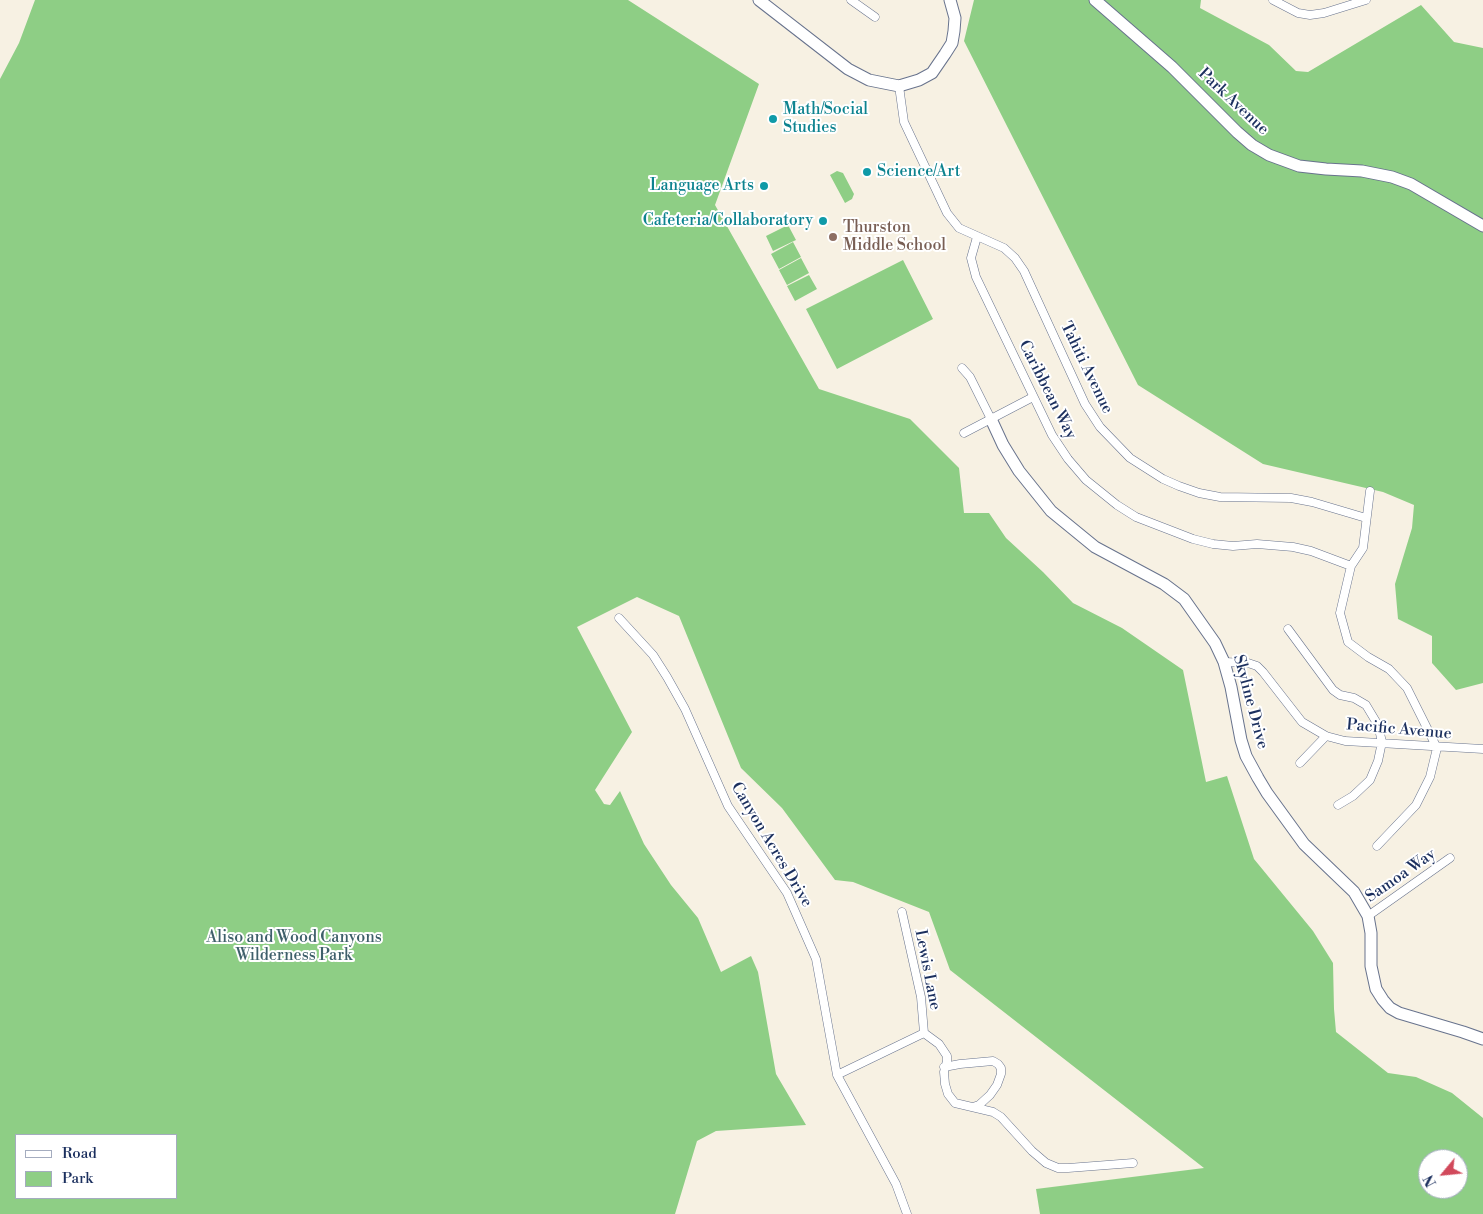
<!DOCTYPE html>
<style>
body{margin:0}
#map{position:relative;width:1483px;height:1214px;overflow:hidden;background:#f7f1e3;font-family:"Libre Bodoni",serif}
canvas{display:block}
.legend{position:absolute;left:15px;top:1134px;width:162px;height:65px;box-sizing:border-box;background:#fff;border:1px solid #a4acbf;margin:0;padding:6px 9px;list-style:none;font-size:15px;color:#1b2f5e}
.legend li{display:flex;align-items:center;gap:10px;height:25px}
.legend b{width:25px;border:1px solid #a4acbf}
.north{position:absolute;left:1418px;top:1149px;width:50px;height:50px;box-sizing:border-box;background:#fff;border:1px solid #a4acbf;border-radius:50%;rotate:242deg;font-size:14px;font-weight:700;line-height:20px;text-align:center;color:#1b2f5e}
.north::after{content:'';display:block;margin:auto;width:18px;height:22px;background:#d1495b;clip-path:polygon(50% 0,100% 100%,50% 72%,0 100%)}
</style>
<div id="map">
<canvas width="1483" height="1214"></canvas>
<ul class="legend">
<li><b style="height:6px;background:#fff"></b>Road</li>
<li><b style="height:14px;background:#8ece85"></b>Park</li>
</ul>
<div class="north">N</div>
</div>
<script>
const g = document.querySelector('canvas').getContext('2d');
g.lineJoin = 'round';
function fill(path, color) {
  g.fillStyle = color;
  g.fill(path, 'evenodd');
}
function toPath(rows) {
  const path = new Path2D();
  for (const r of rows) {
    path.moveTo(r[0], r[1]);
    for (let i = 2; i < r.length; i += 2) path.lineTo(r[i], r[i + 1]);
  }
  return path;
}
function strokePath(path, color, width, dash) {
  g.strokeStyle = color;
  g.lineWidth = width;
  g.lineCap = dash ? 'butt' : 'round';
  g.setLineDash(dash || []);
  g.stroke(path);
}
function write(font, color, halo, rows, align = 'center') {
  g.font = font + ' "Libre Bodoni",serif';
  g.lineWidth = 4;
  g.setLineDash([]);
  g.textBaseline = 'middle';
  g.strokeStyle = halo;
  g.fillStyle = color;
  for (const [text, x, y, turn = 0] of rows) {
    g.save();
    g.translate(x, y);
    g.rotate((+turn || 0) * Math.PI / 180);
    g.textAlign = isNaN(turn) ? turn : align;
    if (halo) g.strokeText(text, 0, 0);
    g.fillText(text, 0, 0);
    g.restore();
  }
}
fill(toPath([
 [35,0,628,0,759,84,715,205,819,389,910,419,959,468,964,513,989,513,1006,538,1043,572,1073,603,1122,628,1183,670,1206,782,1227,776,1254,859,1313,931,1333,963,1334,1009,1336,1032,1388,1073,1416,1077,1452,1093,1483,1118,1483,1214,1040,1214,1036,1189,1204,1168,950,970,929,912,853,882,835,880,782,808,741,768,679,616,637,597,577,627,632,732,595,790,604,804,610,805,620,791,644,844,671,885,698,918,721,972,751,956,758,972,776,1074,806,1125,716,1131,697,1141,675,1214,0,1214,0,79,19,43],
 [16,1135,176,1135,176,1198,16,1198],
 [1428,1159,1458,1159,1458,1189,1428,1189],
 [974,0,1201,0,1200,8,1269,45,1296,71,1308,72,1421,5,1454,42,1483,48,1483,683,1456,690,1432,663,1432,636,1398,619,1395,584,1412,528,1414,505,1383,492,1263,464,1138,385,964,41],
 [837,171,843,173,854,194,852,199,845,203,830,175],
 [788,225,796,240,773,251,766,236],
 [793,242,801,257,779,269,771,254],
 [801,258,809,273,787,285,779,270],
 [903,260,933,319,837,369,806,309],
 [809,275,817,289,795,301,787,286]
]), '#8ece85');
const street = toPath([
 [851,0,875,17],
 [1273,0,1298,13,1310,15,1324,13,1366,0],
 [899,86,904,122,947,213,959,228,1004,248,1015,258,1024,271,1085,404,1100,427,1130,458,1163,479,1179,486,1199,493,1220,497,1291,498,1312,502,1366,518],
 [977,237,971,258,976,277,1052,435,1068,459,1086,480,1117,505,1136,517,1193,539,1213,544,1233,546,1257,544,1293,547,1311,551,1351,566],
 [962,368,970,377,991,419],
 [964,433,1033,397],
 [1370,491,1363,548,1351,566,1340,613,1348,642,1368,657,1389,669,1407,688,1437,748,1430,777,1416,805,1377,846],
 [619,618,653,655,667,677,685,709,728,806,787,893,816,959,837,1075,896,1184,907,1214],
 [1288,629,1333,690,1340,695,1354,698,1366,705,1378,725,1382,742,1378,761,1370,780,1353,796,1338,805],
 [1224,662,1248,663,1257,666,1263,672,1302,722,1326,736,1345,741,1483,749],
 [1300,763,1326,736],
 [902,912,921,997,924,1033],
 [1368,916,1450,858],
 [924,1033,939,1044,947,1056,947,1061,944,1072,945,1084,948,1094,955,1103,993,1112,1001,1117,1032,1151,1046,1163,1058,1168,1068,1168,1133,1163],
 [944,1067,960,1064,993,1061,998,1064,1001,1068,1001,1074,997,1085,990,1095,979,1105,973,1107],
 [837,1075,924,1033]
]);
const secondary = toPath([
 [759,0,848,69,869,80,899,86,919,80,932,73,945,54,952,43,954,31,955,18,950,0],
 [1095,0,1172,67,1237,132,1252,145,1269,155,1299,166,1326,169,1362,171,1392,177,1411,184,1483,226],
 [991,419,1003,445,1019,471,1051,511,1095,547,1164,584,1184,599,1215,643,1224,662,1231,687,1241,740,1246,756,1258,778,1267,793,1304,844,1354,892,1368,916,1371,933,1371,966,1376,989,1383,1000,1390,1008,1399,1013,1463,1032,1483,1039]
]);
strokePath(street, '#68738d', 9);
strokePath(secondary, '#68738d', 13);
strokePath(street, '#fff', 8);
strokePath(secondary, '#fff', 11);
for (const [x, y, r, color] of [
 [773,119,5,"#0f9aa8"],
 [867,172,5,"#0f9aa8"],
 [764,186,5,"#0f9aa8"],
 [823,221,5,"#0f9aa8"],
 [833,237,5,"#8d6e63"]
]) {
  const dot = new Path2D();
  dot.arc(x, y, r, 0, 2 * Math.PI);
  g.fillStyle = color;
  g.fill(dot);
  strokePath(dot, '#fff', 2);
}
write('16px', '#1b2f5e', '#fff', [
 ["Park Avenue",1233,102,43],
 ["Tahiti Avenue",1086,368,64],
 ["Caribbean Way",1047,390,63],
 ["Skyline Drive",1250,702,75],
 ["Pacific Avenue",1399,730,5],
 ["Canyon Acres Drive",771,845,59],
 ["Samoa Way",1401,876,-35],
 ["Lewis Lane",927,970,79]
]);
write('16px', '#0d838f', '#fff', [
 ["Math/Social",783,110],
 ["Studies",783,128],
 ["Science/Art",877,172],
 ["Language Arts",754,186,"right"],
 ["Cafeteria/Collaboratory",813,221,"right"]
], 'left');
write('16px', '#785e54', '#fff', [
 ["Thurston",843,228],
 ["Middle School",843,246]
], 'left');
write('16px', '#3e5f6a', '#fff', [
 ["Aliso and Wood Canyons",294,938],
 ["Wilderness Park",294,956]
]);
</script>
